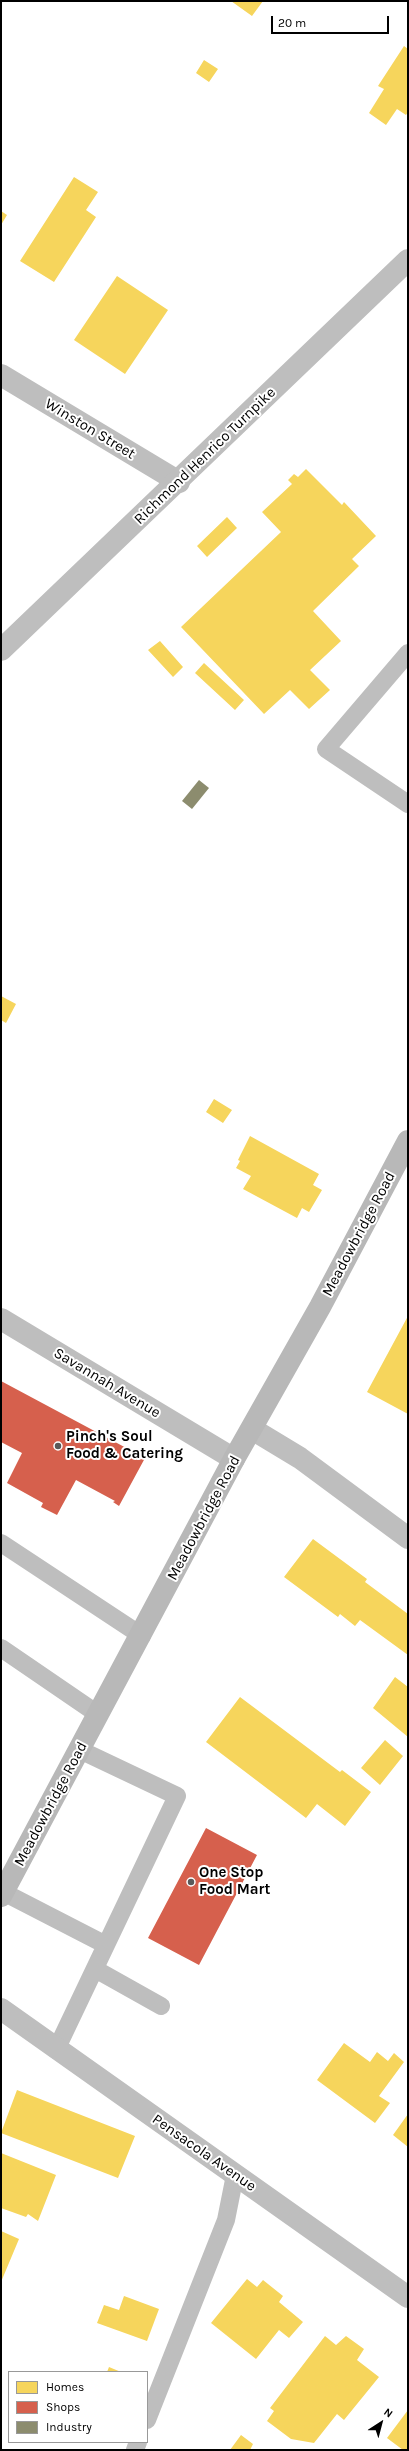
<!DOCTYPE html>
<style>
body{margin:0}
#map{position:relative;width:409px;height:2451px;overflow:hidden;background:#fff;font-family:Karla,sans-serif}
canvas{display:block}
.frame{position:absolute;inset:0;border:2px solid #000;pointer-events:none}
.legend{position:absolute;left:8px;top:2371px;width:140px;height:72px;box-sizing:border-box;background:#fff;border:1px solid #999;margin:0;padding:5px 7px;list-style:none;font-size:12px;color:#000}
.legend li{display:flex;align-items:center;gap:8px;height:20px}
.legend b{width:20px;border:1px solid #999}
.north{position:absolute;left:361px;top:2403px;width:40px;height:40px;-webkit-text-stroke:3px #fff;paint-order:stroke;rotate:36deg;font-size:11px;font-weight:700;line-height:16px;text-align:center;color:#000}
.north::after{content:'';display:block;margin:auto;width:14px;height:18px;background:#000;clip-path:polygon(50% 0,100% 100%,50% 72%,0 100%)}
.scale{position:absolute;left:271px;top:16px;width:118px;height:18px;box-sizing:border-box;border:2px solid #000;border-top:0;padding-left:5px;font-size:12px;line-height:14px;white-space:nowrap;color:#000;-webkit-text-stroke:3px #fff;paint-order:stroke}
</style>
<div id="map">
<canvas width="409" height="2451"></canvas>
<div class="frame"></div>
<ul class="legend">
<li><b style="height:11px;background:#f6d55c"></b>Homes</li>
<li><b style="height:11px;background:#d6604d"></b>Shops</li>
<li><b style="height:11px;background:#8c8c6e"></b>Industry</li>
</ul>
<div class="north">N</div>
<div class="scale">20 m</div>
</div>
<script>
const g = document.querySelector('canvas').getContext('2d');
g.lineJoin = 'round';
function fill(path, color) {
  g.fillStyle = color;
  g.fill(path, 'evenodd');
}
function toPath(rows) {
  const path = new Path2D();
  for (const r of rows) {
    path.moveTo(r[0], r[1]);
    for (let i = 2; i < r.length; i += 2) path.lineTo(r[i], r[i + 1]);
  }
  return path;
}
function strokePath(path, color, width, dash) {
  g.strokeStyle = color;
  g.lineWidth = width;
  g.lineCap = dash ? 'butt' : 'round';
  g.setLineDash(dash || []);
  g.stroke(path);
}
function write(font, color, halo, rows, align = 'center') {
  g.font = font + ' Karla,sans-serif';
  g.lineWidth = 4;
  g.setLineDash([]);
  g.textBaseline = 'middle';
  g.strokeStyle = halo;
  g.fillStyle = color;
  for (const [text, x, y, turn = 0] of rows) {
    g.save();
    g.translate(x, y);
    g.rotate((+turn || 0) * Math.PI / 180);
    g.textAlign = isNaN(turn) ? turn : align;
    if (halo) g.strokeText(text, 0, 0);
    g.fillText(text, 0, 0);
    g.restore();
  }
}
fill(toPath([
 [231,1,263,1,252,16],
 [404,46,408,49,408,112,406,115,397,109,386,125,369,113,384,89,378,86],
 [204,60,218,69,209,82,196,73],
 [74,177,98,192,86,210,96,217,54,282,20,261],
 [1,211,7,215,1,225],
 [117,276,168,310,125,374,74,340],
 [306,469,342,505,344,502,376,536,352,559,359,566,313,611,341,641,310,670,330,690,309,709,290,690,264,714,181,627,281,532,262,512,292,484,288,480,294,474,298,477],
 [227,517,237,528,207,557,197,546],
 [160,641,183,667,173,677,148,650],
 [204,663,244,700,235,710,195,673],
 [1,996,16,1004,6,1023,1,1020],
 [214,1099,232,1110,223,1123,206,1112],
 [250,1136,319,1174,313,1185,322,1190,309,1212,302,1208,297,1218,243,1189,251,1176,236,1168,240,1161,238,1160],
 [408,1316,408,1414,367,1392],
 [313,1539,367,1579,365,1582,408,1614,408,1655,360,1620,355,1626,340,1614,338,1617,284,1577],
 [395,1677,408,1687,408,1737,373,1708],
 [240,1697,340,1772,342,1770,371,1792,345,1826,317,1804,306,1818,206,1742],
 [385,1740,403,1756,380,1785,361,1768],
 [344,2043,370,2062,377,2052,388,2061,394,2053,404,2062,379,2096,390,2103,375,2123,317,2080],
 [17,2090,135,2136,118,2178,1,2133],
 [408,2114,408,2147,393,2135],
 [1,2153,56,2175,38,2221,28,2214,26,2217,1,2208],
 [1,2231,19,2239,1,2282],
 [247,2279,257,2287,263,2280,283,2296,279,2302,303,2322,289,2338,279,2330,256,2359,211,2323],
 [124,2296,159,2309,147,2341,97,2323,104,2305,119,2310],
 [325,2336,336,2345,346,2336,364,2349,357,2360,379,2377,344,2420,337,2414,314,2443,291,2439,267,2421,274,2411,270,2408],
 [109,2367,121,2372,107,2372],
 [408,2410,408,2450,403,2450,387,2438],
 [241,2435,253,2444,250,2450,230,2450]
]), '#f6d55c');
fill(toPath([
 [1,1381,145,1458,119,1506,113,1502,115,1501,76,1480,57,1515,41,1507,43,1503,7,1483,22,1453,1,1442],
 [206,1828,257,1855,199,1965,148,1938]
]), '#d6604d');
fill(toPath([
 [199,780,209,788,192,809,182,801]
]), '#8c8c6e');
strokePath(toPath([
 [408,653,326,749,408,804],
 [1,1543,142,1636],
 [1,1648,99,1715],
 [3,1892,106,1945],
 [95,1969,161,2006],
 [56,2050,177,1796,80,1750],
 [147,2420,226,2220,235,2175],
 [135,2450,138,2442]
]), '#bebebe', 18);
strokePath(toPath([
 [1,375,179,482],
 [1,1319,234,1459],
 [252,1429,300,1458,408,1538],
 [1,2009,408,2297]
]), '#bebebe', 22);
strokePath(toPath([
 [1,650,408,260]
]), '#bebebe', 22);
strokePath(toPath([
 [1,1896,234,1459,320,1307,408,1141]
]), '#b8b8b8', 22);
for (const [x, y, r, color] of [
 [58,1446,4,"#595959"],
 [191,1882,4,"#595959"]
]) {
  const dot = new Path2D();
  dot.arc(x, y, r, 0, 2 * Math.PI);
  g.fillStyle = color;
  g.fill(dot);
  strokePath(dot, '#fff', 1.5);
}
write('15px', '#000', '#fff', [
 ["Winston Street",90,429,31],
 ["Richmond Henrico Turnpike",205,456,-44],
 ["Meadowbridge Road",359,1234,-62],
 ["Savannah Avenue",107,1383,31],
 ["Meadowbridge Road",204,1518,-62],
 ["Meadowbridge Road",51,1804,-62],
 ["Pensacola Avenue",204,2153,35]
]);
write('bold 15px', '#000', '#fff', [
 ["Pinch's Soul",66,1437],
 ["Food & Catering",66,1454],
 ["One Stop",199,1873],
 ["Food Mart",199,1890]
], 'left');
</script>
